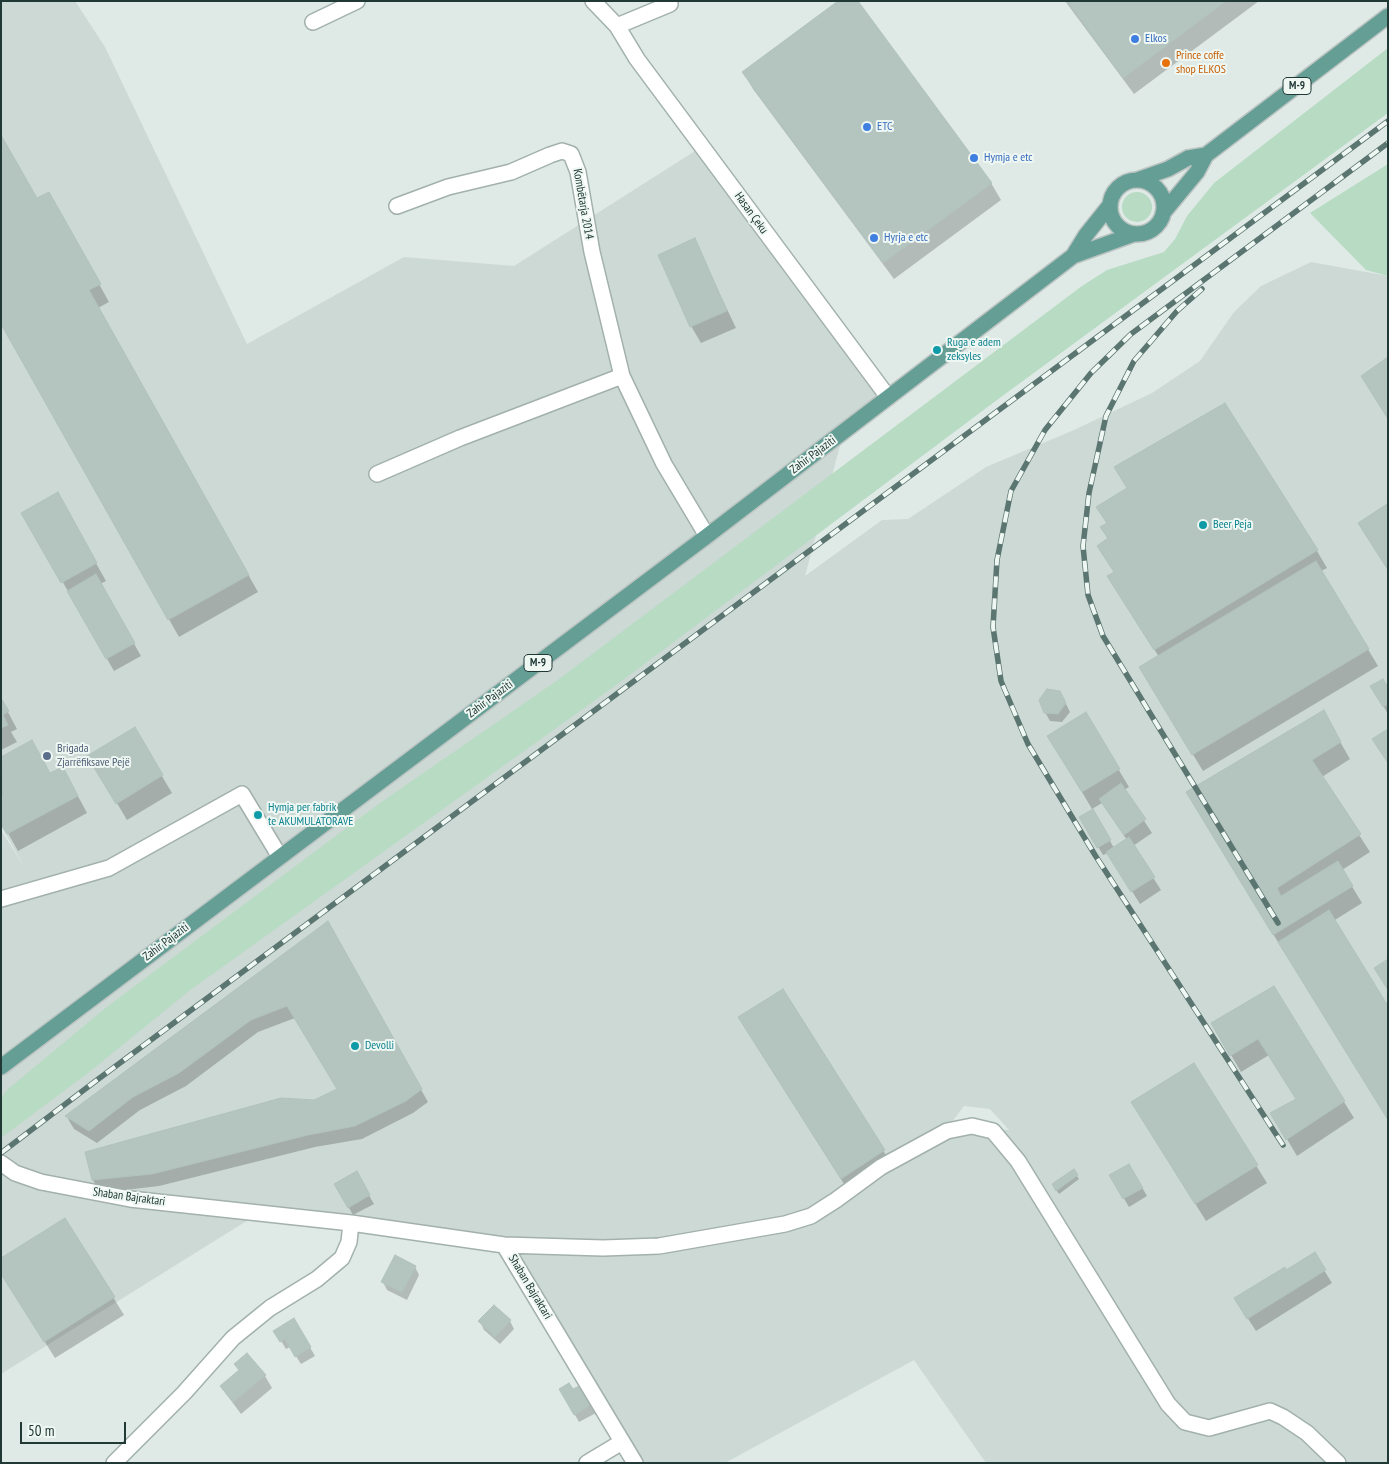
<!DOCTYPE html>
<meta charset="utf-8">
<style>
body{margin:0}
#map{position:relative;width:1389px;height:1464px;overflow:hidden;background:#dfeae6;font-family:"PT Sans Narrow",sans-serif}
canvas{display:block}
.frame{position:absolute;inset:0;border:2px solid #203935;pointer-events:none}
.scale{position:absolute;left:20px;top:1422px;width:106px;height:22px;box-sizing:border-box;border:2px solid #203935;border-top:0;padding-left:6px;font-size:15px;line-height:18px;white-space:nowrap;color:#203935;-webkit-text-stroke:4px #eff7f3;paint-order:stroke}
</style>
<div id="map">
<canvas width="1389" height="1464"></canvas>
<div class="frame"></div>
<div class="scale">50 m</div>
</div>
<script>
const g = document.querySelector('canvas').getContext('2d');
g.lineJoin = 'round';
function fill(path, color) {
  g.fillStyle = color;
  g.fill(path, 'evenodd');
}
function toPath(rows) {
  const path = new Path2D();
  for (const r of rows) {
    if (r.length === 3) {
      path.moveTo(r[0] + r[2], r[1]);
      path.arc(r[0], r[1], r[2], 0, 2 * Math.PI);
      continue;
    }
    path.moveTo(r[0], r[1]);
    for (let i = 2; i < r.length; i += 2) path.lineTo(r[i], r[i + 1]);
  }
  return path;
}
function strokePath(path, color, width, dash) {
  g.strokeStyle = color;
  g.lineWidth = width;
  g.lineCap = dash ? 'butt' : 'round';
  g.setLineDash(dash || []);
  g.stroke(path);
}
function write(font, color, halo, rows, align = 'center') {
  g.font = font + ' "PT Sans Narrow",sans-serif';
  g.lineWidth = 4;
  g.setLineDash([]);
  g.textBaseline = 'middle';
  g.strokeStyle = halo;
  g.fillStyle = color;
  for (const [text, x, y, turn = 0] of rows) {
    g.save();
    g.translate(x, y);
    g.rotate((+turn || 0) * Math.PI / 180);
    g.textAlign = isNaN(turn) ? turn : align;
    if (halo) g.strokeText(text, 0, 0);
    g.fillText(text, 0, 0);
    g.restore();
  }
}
fill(toPath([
 [1,1,75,1,105,47,247,344,404,257,514,266,703,146,888,397,844,431,805,576,882,520,908,519,986,467,1074,430,1152,393,1200,361,1234,312,1261,286,1311,262,1388,276,1388,1463,986,1463,914,1360,725,1463,635,1463,504,1245,261,1212,1,1374,1,830,25,868,1,826],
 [964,1106,990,1109,1009,1130,948,1127]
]), '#cdd9d5');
fill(toPath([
 [1388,48,1388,113,1001,397,619,683,189,991,88,1073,1,1138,1,1098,7,1090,108,1006,380,803,555,682,1082,286,1107,270,1164,252,1175,239,1187,216,1214,183],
 [1388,164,1388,276,1366,270,1310,213],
 [1137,207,15]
]), '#b8dbc4');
fill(toPath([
 [1065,1,1259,1,1134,94],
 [743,72,991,183,1001,200,894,279,753,89],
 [37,200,58,210,109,302,98,308,258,592,179,637,1,321],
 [694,240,736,328,701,343,691,326],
 [1225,404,1317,551,1327,568,1321,571,1378,666,1203,771,1151,685,1159,657,1119,593,1108,539,1101,527,1107,524,1098,508,1128,489],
 [57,494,106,581,100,584,141,656,114,671,23,513],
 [1372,687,1388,690,1388,714],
 [1,699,17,729,11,732,17,742,1,750],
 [1064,700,1070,712,1062,722,1050,721,1045,712],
 [1323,712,1350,759,1322,777,1370,852,1342,870,1362,903,1284,952,1198,810],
 [1085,714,1129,787,1124,790,1152,833,1133,846,1161,890,1140,904,1108,853,1103,855,1081,818,1093,811,1114,848,1127,840,1102,803,1092,809,1059,753],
 [134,729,172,793,127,820,89,756],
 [1,758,50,775,72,785,87,813,18,851,1,821,5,799,1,793],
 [327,922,428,1102,413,1113,362,1139,315,1147,159,1186,100,1193,93,1180,87,1153,314,1102,338,1089,295,1018,258,1032,186,1086,140,1110,97,1143,74,1129,67,1117],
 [1273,988,1354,1118,1297,1156,1272,1114,1297,1100,1269,1055,1241,1072,1213,1024],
 [783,990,894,1168,851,1195,750,1035],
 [1193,1065,1267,1183,1206,1221,1143,1120],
 [1129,1165,1147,1196,1129,1207,1111,1176],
 [1073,1170,1079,1179,1059,1194,1053,1185],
 [356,1173,374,1204,353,1215,336,1185],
 [65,1219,124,1315,55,1358,6,1280],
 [1314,1254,1332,1283,1256,1331,1243,1311,1286,1271],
 [415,1267,419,1275,407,1300,387,1290,383,1282],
 [294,1320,315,1356,301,1364,290,1347,286,1349,275,1331],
 [480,1321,510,1321,514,1329,500,1344,484,1330],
 [236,1365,265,1376,272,1388,241,1414,221,1387,240,1372],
 [580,1386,596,1413,579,1422,560,1389,572,1391]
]), '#0003');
const building = toPath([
 [838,1,858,1,992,183,883,263,742,72,838,1],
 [1067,1,1226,1,1123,78,1067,1],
 [1,135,37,198,49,192,101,284,89,290,249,575,168,620,1,324,1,135],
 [695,238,727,311,690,327,658,255,695,238],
 [1388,357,1388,419,1361,376,1388,357],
 [1225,403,1318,550,1154,650,1107,576,1114,572,1097,546,1108,538,1100,527,1107,523,1096,507,1127,488,1114,467,1225,403],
 [58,492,97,563,61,583,21,513,58,492],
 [1387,504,1388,506,1388,570,1358,523,1387,504],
 [1316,561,1369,649,1192,755,1139,667,1316,561],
 [96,574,135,643,106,659,67,591,96,574],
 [1383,679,1388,687,1388,704,1383,707,1370,686,1383,679],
 [1047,689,1060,691,1066,703,1058,714,1044,713,1039,700,1047,689],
 [1,698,9,711,3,715,8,725,1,728,1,698],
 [1324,710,1341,742,1312,760,1361,834,1277,888,1281,896,1338,861,1353,886,1273,935,1186,792,1324,710],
 [1086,712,1120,769,1082,792,1047,736,1086,712],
 [135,727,163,775,116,804,87,756,135,727],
 [1388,729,1388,763,1372,739,1388,729],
 [32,740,50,773,63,767,78,796,7,834,1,824,1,800,3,799,1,757,32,740],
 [1121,783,1146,819,1124,835,1099,799,1121,783],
 [1093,809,1111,840,1097,848,1079,817,1093,809],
 [1129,837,1155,877,1131,892,1106,852,1129,837],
 [1329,910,1388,1006,1388,1120,1278,942,1329,910],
 [328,921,422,1089,406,1101,355,1126,308,1135,152,1174,92,1180,85,1152,281,1098,314,1100,337,1089,287,1006,251,1020,179,1073,133,1097,89,1131,65,1116,328,921],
 [1388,959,1388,990,1374,968,1388,959],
 [1274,986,1345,1101,1286,1140,1270,1113,1296,1099,1258,1039,1230,1056,1211,1023,1274,986],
 [783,989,885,1150,841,1179,738,1017,783,989],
 [1194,1063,1258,1165,1195,1204,1131,1102,1194,1063],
 [1129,1164,1143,1188,1123,1199,1109,1175,1129,1164],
 [1074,1169,1078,1175,1056,1191,1052,1184,1074,1169],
 [357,1171,370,1195,348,1208,334,1184,357,1171],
 [65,1218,115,1297,44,1342,1,1274,1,1258,65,1218],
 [1315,1252,1326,1270,1247,1319,1234,1298,1285,1267,1286,1270,1315,1252],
 [395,1255,416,1266,402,1292,381,1282,395,1255],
 [494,1305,511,1320,495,1337,478,1321,494,1305],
 [294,1318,311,1347,295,1357,285,1339,280,1342,273,1331,294,1318],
 [247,1353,266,1375,233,1402,220,1386,239,1370,234,1364,247,1353],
 [569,1383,573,1389,581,1385,592,1404,574,1415,559,1389,569,1383]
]);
fill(building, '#b4c4bf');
strokePath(building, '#b1c3bd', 1);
const minor = toPath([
 [593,1,617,26,637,59,888,397],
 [313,22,357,1],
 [617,26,670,4],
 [397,206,448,187,511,172,550,155,562,151,571,154,578,172,592,252,622,376],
 [377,474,460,438,622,376,664,464,707,536],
 [1,899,109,868,242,794,280,857],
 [1,1163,15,1173,41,1182,130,1199,351,1223,504,1245,635,1463],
 [504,1245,603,1248,659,1246,785,1224,811,1216,836,1200,881,1167,947,1131,972,1126,993,1131,1018,1161,1168,1404,1185,1422,1209,1428,1270,1411,1283,1417,1307,1433,1338,1463],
 [114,1463,184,1393,233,1338,270,1308,317,1279,342,1258,349,1242,351,1223],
 [587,1463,622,1442]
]);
const primary = toPath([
 [1137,180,1168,169,1188,158,1206,155],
 [1137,207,27],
 [1163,213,1197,172,1206,155,1388,16],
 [1073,256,1086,235,1110,205],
 [1,1067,707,536,1073,256,1134,234]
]);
strokePath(minor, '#a2b1ad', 18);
strokePath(primary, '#bcc4c2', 18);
strokePath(minor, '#fff', 15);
strokePath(primary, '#649e95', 15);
const rail = toPath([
 [1202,289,1177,311,1134,361,1106,416,1089,493,1083,546,1088,595,1103,636,1278,923],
 [1283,1145,1095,855,1028,744,1001,681,993,627,997,560,1011,491,1045,430,1091,373,1131,334,1388,143],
 [1,1153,97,1080,1388,121]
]);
strokePath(rail, '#5b7570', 5.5);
strokePath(rail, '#eff7f3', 4, [11]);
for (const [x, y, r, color] of [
 [1135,39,5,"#3f7fe0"],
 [1166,63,5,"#e8710a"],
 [867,127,5,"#3f7fe0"],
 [974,158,5,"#3f7fe0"],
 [874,238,5,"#3f7fe0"],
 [937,350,5,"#0f9aa8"],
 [1203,525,5,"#0f9aa8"],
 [47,756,5,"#5c6f8a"],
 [258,815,5,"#0f9aa8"],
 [355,1046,5,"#0f9aa8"]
]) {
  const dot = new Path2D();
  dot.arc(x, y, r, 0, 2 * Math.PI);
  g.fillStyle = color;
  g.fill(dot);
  strokePath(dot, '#eff7f3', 2);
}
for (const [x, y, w] of [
 [1297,86,28],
 [538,663,28]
]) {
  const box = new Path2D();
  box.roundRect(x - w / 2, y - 8.5, w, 17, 4);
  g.fillStyle = '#eff7f3';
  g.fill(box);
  strokePath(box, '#203935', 1);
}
write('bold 11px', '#203935', null, [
 ["M-9",1297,86],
 ["M-9",538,663]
]);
write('12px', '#366cbe', '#eff7f3', [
 ["Elkos",1145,39],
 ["ETC",877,127],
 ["Hymja e etc",984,158],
 ["Hyrja e etc",884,238]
], 'left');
write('12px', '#c56008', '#eff7f3', [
 ["Prince coffe",1176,56],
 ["shop ELKOS",1176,70]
], 'left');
write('12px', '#203935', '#eff7f3', [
 ["Kombëtarja 2014",583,204,80],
 ["Hasan Çeku",751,213,54],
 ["Zahir Pajaziti",813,455,-37],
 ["Zahir Pajaziti",490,699,-37],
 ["Zahir Pajaziti",166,942,-37],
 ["Shaban Bajraktari",129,1197,8],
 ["Shaban Bajraktari",530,1287,59]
]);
write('12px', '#0d838f', '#eff7f3', [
 ["Ruga e adem",947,343],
 ["zeksyles",947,357],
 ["Beer Peja",1213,525],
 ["Hymja per fabrik",268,808],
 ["te AKUMULATORAVE",268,822],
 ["Devolli",365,1046]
], 'left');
write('12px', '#4e5e75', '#eff7f3', [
 ["Brigada",57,749],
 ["Zjarrëfiksave Pejë",57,763]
], 'left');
</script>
